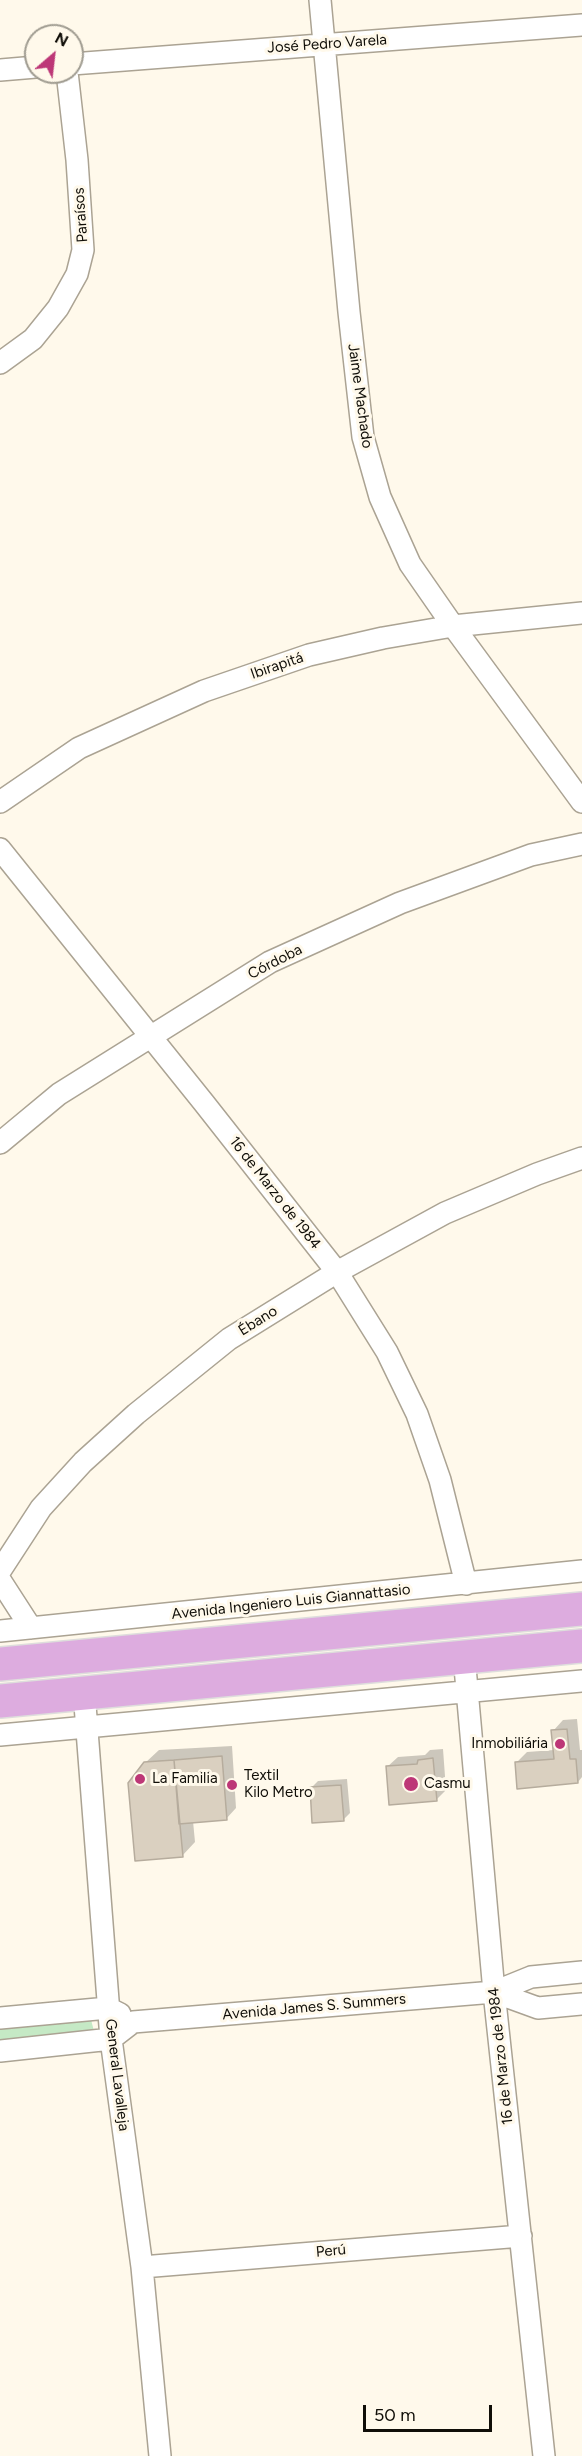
<!DOCTYPE html>
<meta charset="utf-8">
<style>
body{margin:0}
#map{position:relative;width:582px;height:2456px;overflow:hidden;background:#fff9eb;font-family:Figtree,sans-serif}
canvas{display:block}
.north{position:absolute;left:24px;top:24px;width:60px;height:60px;box-sizing:border-box;background:#fff9eb;border:2px solid #9f9b90;border-radius:50%;rotate:28deg;font-size:16px;font-weight:700;line-height:24px;text-align:center;color:#100e08}
.north::after{content:'';display:block;margin:auto;width:21px;height:27px;background:#bd3777;clip-path:polygon(50% 0,100% 100%,50% 72%,0 100%)}
.scale{position:absolute;left:363px;top:2405px;width:129px;height:27px;box-sizing:border-box;border:3px solid #100e08;border-top:0;padding-left:8px;font-size:18px;line-height:21px;white-space:nowrap;color:#100e08;-webkit-text-stroke:4px #fff9eb;paint-order:stroke}
</style>
<div id="map">
<canvas width="582" height="2456"></canvas>
<div class="north">N</div>
<div class="scale">50 m</div>
</div>
<script>
const g = document.querySelector('canvas').getContext('2d');
g.lineJoin = 'round';
function fill(path, color) {
  g.fillStyle = color;
  g.fill(path, 'evenodd');
}
function toPath(rows) {
  const path = new Path2D();
  for (const r of rows) {
    path.moveTo(r[0], r[1]);
    for (let i = 2; i < r.length; i += 2) path.lineTo(r[i], r[i + 1]);
  }
  return path;
}
function strokePath(path, color, width, dash) {
  g.strokeStyle = color;
  g.lineWidth = width;
  g.lineCap = dash ? 'butt' : 'round';
  g.setLineDash(dash || []);
  g.stroke(path);
}
function write(font, color, halo, rows, align = 'center') {
  g.font = font + ' Figtree,sans-serif';
  g.lineWidth = 6;
  g.setLineDash([]);
  g.textBaseline = 'middle';
  g.strokeStyle = halo;
  g.fillStyle = color;
  for (const [text, x, y, turn = 0] of rows) {
    g.save();
    g.translate(x, y);
    g.rotate((+turn || 0) * Math.PI / 180);
    g.textAlign = isNaN(turn) ? turn : align;
    if (halo) g.strokeText(text, 0, 0);
    g.fillText(text, 0, 0);
    g.restore();
  }
}
fill(toPath([
 [90,2016,94,2031,0,2042,0,2025]
]), '#c5e9c5');
fill(toPath([
 [577,1719,580,1750,582,1750,582,1777,578,1782,516,1763,527,1752,554,1750,553,1731,563,1720],
 [232,1746,236,1808,226,1819,193,1821,195,1842,182,1856,145,1763,159,1750],
 [443,1749,446,1790,436,1800,387,1767,398,1757,425,1755,430,1750],
 [347,1779,350,1813,343,1820,311,1788,318,1781]
]), '#0003');
const building = toPath([
 [567,1729,570,1759,576,1759,578,1783,517,1789,515,1762,554,1759,551,1730,567,1729],
 [222,1756,227,1820,179,1824,174,1760,222,1756],
 [433,1758,437,1801,389,1805,386,1766,417,1764,418,1760,433,1758],
 [174,1760,183,1857,135,1861,128,1783,144,1762,174,1760],
 [341,1785,344,1821,312,1823,310,1787,341,1785]
]);
fill(building, '#dad0c0');
strokePath(building, '#b6ac9d', 1.5);
const minor = toPath([
 [320,0,349,312,363,437,380,497,410,564,453,626,582,802],
 [72,64,582,25],
 [0,70,36,67],
 [0,363,33,339,58,308,77,274,83,250,77,160,67,72],
 [0,802,79,748,204,691,309,655,383,638,453,626,582,613],
 [0,849,204,1103,337,1272,387,1352,417,1414,440,1480,466,1584],
 [0,1143,59,1094,270,962,400,903,531,855,582,844],
 [0,1571,41,1508,83,1462,136,1414,229,1339,337,1272,445,1213,537,1174,582,1158],
 [0,1580,31,1628],
 [0,1631,582,1571],
 [464,1656,494,1992,544,2456],
 [84,1692,111,2039,142,2267,160,2456],
 [0,1735,582,1681],
 [494,1992,538,2008,582,2004],
 [0,2018,108,2008,120,2014],
 [0,2051,111,2039,133,2022,494,1992,531,1977,582,1972],
 [142,2267,521,2236]
]);
const primary = toPath([
 [0,1664,582,1609],
 [0,1701,582,1646]
]);
strokePath(minor, '#aba393', 24);
strokePath(primary, '#dedddc', 36);
strokePath(minor, '#fff', 21);
strokePath(primary, '#ddacdf', 33);
for (const [x, y, r, color] of [
 [560,1744,6,"#bd3777"],
 [140,1779,6,"#bd3777"],
 [411,1784,8,"#bd3777"],
 [232,1785,6,"#bd3777"]
]) {
  const dot = new Path2D();
  dot.arc(x, y, r, 0, 2 * Math.PI);
  g.fillStyle = color;
  g.fill(dot);
  strokePath(dot, '#fff9eb', 2);
}
write('15px', '#100e08', '#fff9eb', [
 ["José Pedro Varela",327,44,-4],
 ["Paraísos",81,215,-94],
 ["Jaime Machado",360,396,82],
 ["Ibirapitá",277,666,-19],
 ["Córdoba",275,962,-27],
 ["16 de Marzo de 1984",275,1193,52],
 ["Ébano",258,1321,-32],
 ["Avenida Ingeniero Luis Giannattasio",291,1602,-6],
 ["Avenida James S. Summers",314,2007,-5],
 ["16 de Marzo de 1984",501,2056,-96],
 ["General Lavalleja",117,2075,83],
 ["Perú",331,2251,-5]
]);
write('15px', '#100e08', '#fff9eb', [
 ["Inmobiliária",548,1744,"right"],
 ["Textil",244,1776],
 ["Kilo Metro",244,1793],
 ["La Familia",152,1779],
 ["Casmu",424,1784]
], 'left');
</script>
